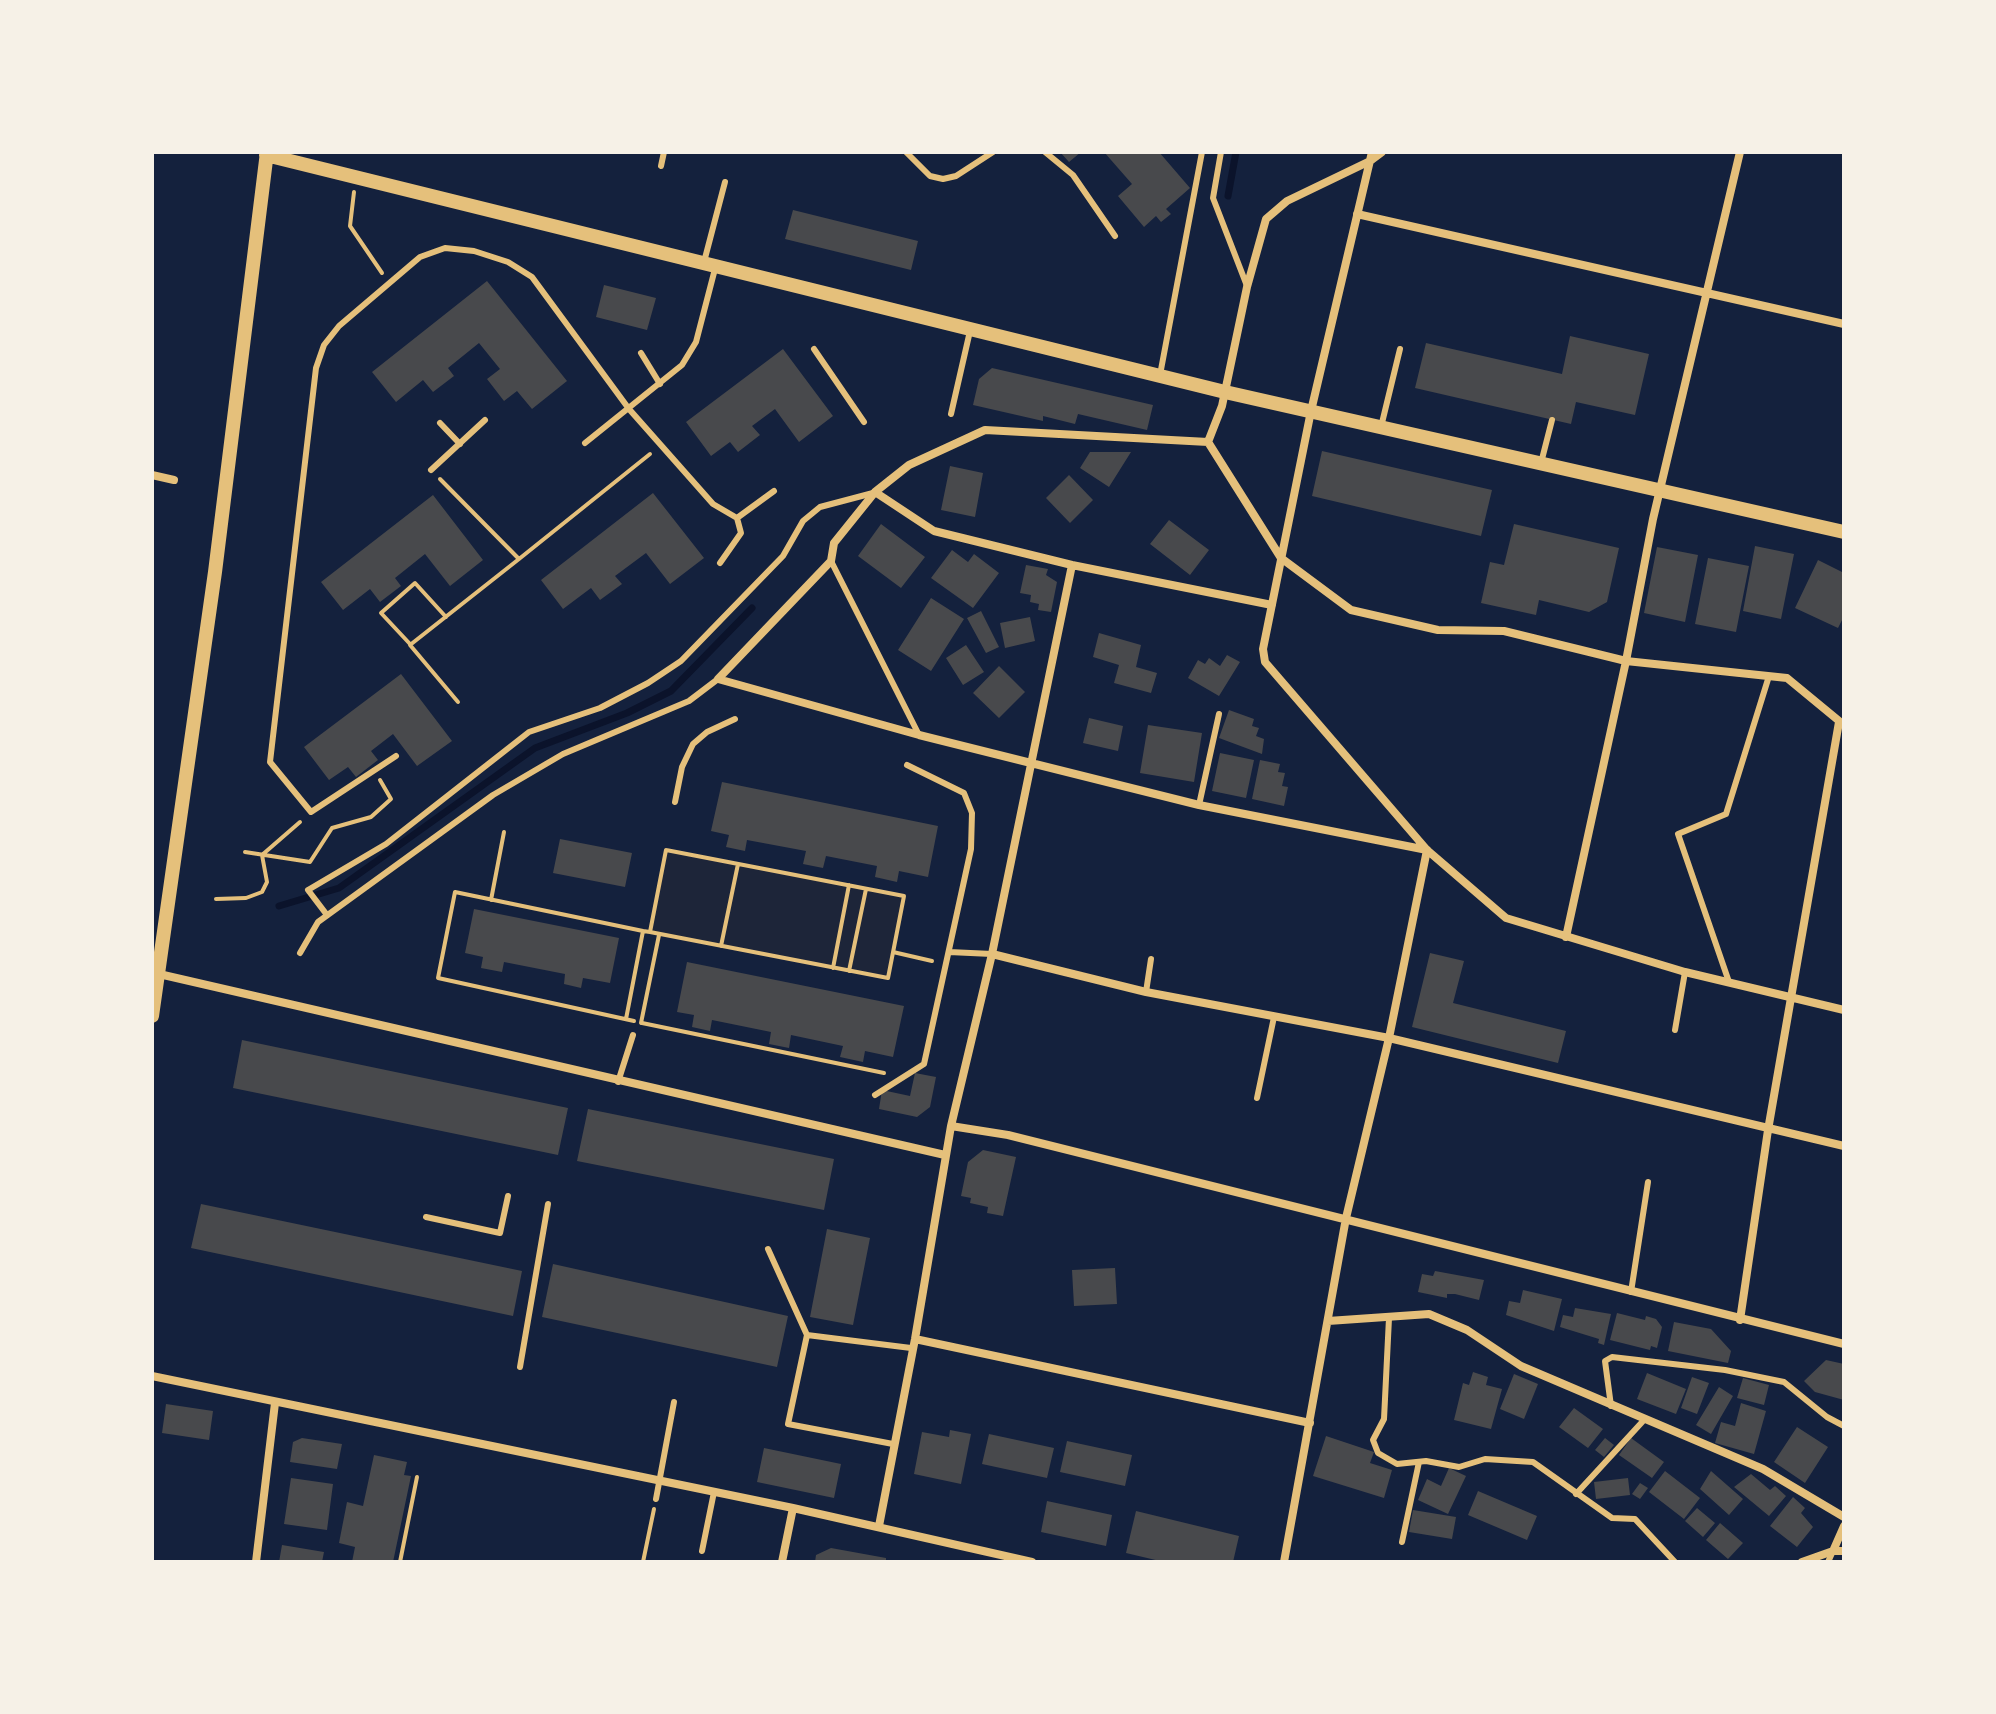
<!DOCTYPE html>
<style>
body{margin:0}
#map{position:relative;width:1996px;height:1714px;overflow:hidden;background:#14213d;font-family:Arial,sans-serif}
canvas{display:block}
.frame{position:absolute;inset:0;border:154px solid #f6f1e7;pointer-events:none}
</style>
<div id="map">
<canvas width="1996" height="1714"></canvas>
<div class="frame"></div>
</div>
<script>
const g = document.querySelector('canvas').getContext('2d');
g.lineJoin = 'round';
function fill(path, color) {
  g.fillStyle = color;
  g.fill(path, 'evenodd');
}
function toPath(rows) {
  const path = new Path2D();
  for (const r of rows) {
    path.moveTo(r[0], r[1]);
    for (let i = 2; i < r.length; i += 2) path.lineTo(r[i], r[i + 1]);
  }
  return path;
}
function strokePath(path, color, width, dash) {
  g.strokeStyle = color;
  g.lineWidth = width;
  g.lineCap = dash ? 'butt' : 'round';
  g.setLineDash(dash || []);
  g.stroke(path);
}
fill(toPath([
 [666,850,904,896,888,978,650,932]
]), '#1d2539');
strokePath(toPath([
 [1228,196,1236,152],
 [279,906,339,888,535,748,627,713,671,691,752,608]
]), '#0b132b', 7);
fill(toPath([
 [1060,152,1081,152,1069,162],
 [1104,152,1159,152,1190,188,1166,209,1171,214,1161,222,1156,216,1144,227,1118,196,1132,184],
 [793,210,918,241,911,270,785,239],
 [487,281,567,381,532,409,517,391,504,401,487,379,500,369,479,343,448,368,454,376,433,392,423,380,396,402,372,372],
 [604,285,656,298,647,330,596,317],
 [1570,336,1649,354,1635,415,1576,402,1571,424,1415,388,1426,343,1562,374],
 [783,349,833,416,799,442,775,409,752,426,760,435,738,452,730,442,711,456,686,422],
 [992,368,1153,405,1147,430,1078,414,1075,424,1043,416,1043,421,973,405,979,379],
 [1322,451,1492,490,1481,536,1312,496],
 [1090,452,1131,452,1109,487,1080,468],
 [950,466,983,473,975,517,941,510],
 [1069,475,1093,500,1070,523,1046,498],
 [653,493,704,558,670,584,646,553,615,576,622,584,600,600,591,588,563,609,541,580],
 [433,495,483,560,450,586,425,554,395,578,401,586,380,602,370,589,343,610,321,582],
 [1169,520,1209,550,1190,575,1150,544],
 [881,524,925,557,901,588,858,556],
 [1514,524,1619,548,1607,602,1589,612,1539,600,1536,615,1481,603,1490,562,1504,565],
 [1755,546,1794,554,1781,619,1743,611],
 [1657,547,1698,555,1685,622,1644,613],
 [952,550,968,562,974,554,999,573,973,608,931,578],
 [1708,558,1749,566,1736,632,1695,624],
 [1818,560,1844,573,1844,616,1838,628,1795,608],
 [1026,565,1048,569,1046,575,1057,582,1051,612,1038,610,1039,604,1030,602,1031,595,1020,593],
 [931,598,964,619,931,671,898,650],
 [981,611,999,647,986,653,967,618],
 [1030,617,1035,641,1005,648,1000,623],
 [1099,633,1141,645,1136,667,1157,673,1151,693,1114,683,1119,665,1093,657],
 [966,645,984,672,963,685,946,658],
 [1227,655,1240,662,1219,696,1188,678,1198,660,1205,664,1209,658,1220,666],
 [999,666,1025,692,999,718,973,693],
 [401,674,452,741,417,766,393,734,371,751,378,760,356,777,348,767,329,780,304,747],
 [1229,710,1254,719,1252,726,1259,728,1256,736,1264,739,1262,754,1219,738],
 [1089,718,1123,726,1118,751,1083,743],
 [1148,725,1202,733,1194,782,1140,773],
 [1220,753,1254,760,1246,798,1212,791],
 [1260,760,1280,764,1278,772,1285,773,1282,786,1288,787,1284,806,1252,799],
 [722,782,938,826,928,877,899,871,897,882,875,877,877,866,826,856,823,868,803,864,806,851,747,840,745,851,726,847,729,835,711,831],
 [560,839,632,853,625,887,553,873],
 [474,909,619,938,610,983,583,978,581,988,564,984,565,974,504,962,502,972,481,968,483,957,465,953],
 [1430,953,1464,961,1453,1003,1566,1031,1558,1063,1412,1027],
 [687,962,904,1006,893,1057,865,1051,863,1062,840,1057,843,1046,791,1035,789,1048,769,1044,771,1032,712,1020,710,1031,692,1027,694,1015,677,1012],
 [242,1040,568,1108,558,1155,233,1088],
 [915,1073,936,1077,930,1107,917,1117,879,1109,882,1090,910,1096],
 [588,1109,834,1159,824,1210,577,1161],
 [983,1150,1016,1157,1003,1216,987,1213,988,1207,970,1203,971,1198,961,1196,968,1162],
 [201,1204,522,1271,513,1316,191,1248],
 [827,1229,870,1238,853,1325,810,1317],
 [553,1264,788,1316,777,1367,542,1317],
 [1115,1268,1117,1304,1074,1306,1072,1270],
 [1435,1271,1484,1280,1479,1300,1455,1294,1447,1294,1447,1298,1418,1292,1422,1274,1433,1276],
 [1523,1290,1562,1299,1554,1331,1506,1315,1509,1301,1520,1303],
 [1575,1308,1611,1314,1604,1345,1598,1343,1599,1339,1560,1327,1563,1315,1573,1317],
 [1617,1313,1645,1320,1646,1316,1656,1319,1662,1327,1657,1348,1651,1346,1650,1350,1610,1340],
 [1674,1322,1711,1329,1731,1351,1728,1363,1668,1351],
 [1826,1360,1844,1364,1844,1400,1815,1392,1804,1381],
 [1473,1372,1488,1377,1486,1385,1502,1389,1491,1429,1454,1420,1463,1383,1469,1385],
 [1647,1373,1686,1389,1676,1414,1637,1399],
 [1514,1374,1538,1384,1524,1419,1500,1409],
 [1692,1377,1709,1383,1697,1414,1681,1408],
 [1743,1378,1769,1385,1764,1405,1737,1398],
 [1719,1387,1733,1396,1711,1434,1696,1425],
 [1741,1403,1766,1411,1754,1454,1715,1443,1721,1422,1735,1426],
 [166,1404,213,1411,209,1440,162,1433],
 [1574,1408,1603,1429,1588,1448,1559,1427],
 [1797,1427,1828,1447,1805,1483,1774,1462],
 [950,1430,971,1434,961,1484,914,1474,922,1432,949,1437],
 [989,1434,1054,1448,1047,1478,982,1464],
 [1326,1436,1374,1452,1370,1463,1392,1470,1384,1498,1313,1476],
 [302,1438,342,1444,337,1469,290,1462,293,1442],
 [1605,1438,1614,1445,1604,1457,1595,1450],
 [1631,1438,1664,1462,1652,1478,1619,1455],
 [1067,1441,1132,1455,1125,1486,1060,1472],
 [764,1448,841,1464,834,1498,757,1482],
 [374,1455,407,1462,404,1475,411,1476,393,1562,352,1562,355,1547,339,1543,347,1502,363,1506],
 [1449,1468,1466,1476,1448,1514,1418,1500,1427,1479,1441,1486],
 [1665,1471,1700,1498,1684,1519,1649,1492],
 [1711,1471,1743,1499,1729,1515,1700,1489],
 [1751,1474,1770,1490,1775,1486,1786,1496,1769,1516,1734,1487],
 [291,1478,333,1484,327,1530,284,1524],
 [1628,1478,1630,1495,1596,1499,1594,1482],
 [1640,1483,1648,1488,1640,1499,1632,1494],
 [1478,1491,1537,1516,1527,1540,1468,1515],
 [1793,1497,1805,1508,1801,1513,1813,1527,1797,1547,1770,1526],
 [1047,1501,1112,1515,1106,1546,1041,1532],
 [1697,1508,1715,1523,1703,1537,1685,1521],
 [1413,1510,1456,1517,1452,1539,1409,1532],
 [1136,1511,1239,1536,1233,1562,1164,1562,1126,1553],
 [1720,1523,1743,1543,1728,1559,1706,1540],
 [282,1545,324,1552,322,1562,279,1562],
 [831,1548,886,1558,886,1562,815,1562,816,1555]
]), '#48494c');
strokePath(toPath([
 [354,192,350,226,382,273],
 [440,479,519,559,650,454],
 [410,644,381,613,415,583,446,617],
 [458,702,410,645,519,559],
 [666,850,904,896,888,978,650,932,666,850],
 [245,852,310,862,332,828,371,817,391,799,380,780],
 [216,899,246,898,262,892,267,882,262,855,300,822],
 [491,900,504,832],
 [721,946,738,864],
 [893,952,932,961],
 [833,968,849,885],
 [849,971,866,889],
 [626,1019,643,931,650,932],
 [634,1021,438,978,455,892,643,931],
 [641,1023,659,935],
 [642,1023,884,1073],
 [400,1562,417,1477],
 [643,1562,654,1509]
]), '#e5c07b', 4);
strokePath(toPath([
 [906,152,930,176,943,179,956,176,993,152],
 [1045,152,1073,175,1115,236],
 [1221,152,1213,198,1247,286],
 [661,166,664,152],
 [704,262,725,182],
 [814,349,864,422],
 [641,353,660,384],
 [1160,375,1202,152],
 [951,414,970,331],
 [440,423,460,444],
 [1381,427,1400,349],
 [585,443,682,365,696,342,716,265],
 [1541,463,1552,420],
 [431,470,485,420],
 [737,518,774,491],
 [831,561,919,735],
 [396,756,311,812,270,762,316,368,324,345,339,326,420,257,445,248,474,251,508,262,532,277,629,409,713,504,737,518,741,533,720,563],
 [675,802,682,767,693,744,707,732,735,719],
 [1199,805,1219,714],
 [327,915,308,890,386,844,529,732,600,708,648,683,681,661,783,556,803,521,820,507,873,493],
 [949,952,992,954],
 [300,953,318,922,493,795,563,754,689,701,718,679],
 [1729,982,1678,834,1726,814,1769,676],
 [1146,992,1151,959],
 [1675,1030,1685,972],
 [618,1082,633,1035],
 [875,1095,924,1064,971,849,972,813,964,793,907,765],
 [1257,1098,1274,1017],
 [426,1217,500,1233,508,1196],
 [768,1249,807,1335],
 [1631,1292,1648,1182],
 [1389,1318,1384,1419,1373,1440,1378,1453,1397,1464,1426,1461,1459,1467,1485,1459,1533,1462,1612,1518,1635,1519,1675,1562],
 [520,1367,548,1204],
 [1611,1406,1605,1361,1612,1357,1725,1370,1784,1382,1827,1417,1844,1426],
 [893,1444,788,1424,807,1335,911,1348],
 [1576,1494,1644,1420],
 [656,1499,674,1402],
 [1402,1542,1419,1462],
 [702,1551,714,1492],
 [1828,1562,1833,1551]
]), '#e5c07b', 6);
strokePath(toPath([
 [1372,152,1311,411,1263,649,1265,662,1427,850,1506,918,1685,972,1844,1010],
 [1357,214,1844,324],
 [1208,442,1222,406,1247,287,1266,219,1287,201,1370,161,1382,152],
 [152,475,174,480],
 [875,492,934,531,1072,565,1272,605],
 [1566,937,1626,661,1653,519,1740,152],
 [992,954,1146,992,1389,1038,1844,1146],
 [159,974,945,1155],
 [951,1126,1008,1135,1844,1344],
 [1740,1320,1768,1130,1839,722],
 [1328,1321,1429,1314,1467,1330,1521,1366,1763,1469,1844,1517],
 [915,1339,1310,1423],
 [152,1376,793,1508,1032,1562],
 [879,1526,915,1339,951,1126,992,954,1072,565],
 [1833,1551,1844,1526],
 [256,1562,275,1403],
 [782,1562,793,1508],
 [1284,1562,1346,1218,1389,1038,1427,850,1199,805,919,735,718,679,831,561,834,543,875,492,909,465,985,430,1208,442,1281,558,1351,610,1438,630,1504,631,1626,661,1787,678,1844,725],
 [1802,1562,1833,1551,1844,1551]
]), '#e5c07b', 8);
strokePath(toPath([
 [266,155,1225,392,1844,532],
 [152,1016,215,572,267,152]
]), '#e5c07b', 14);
</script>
